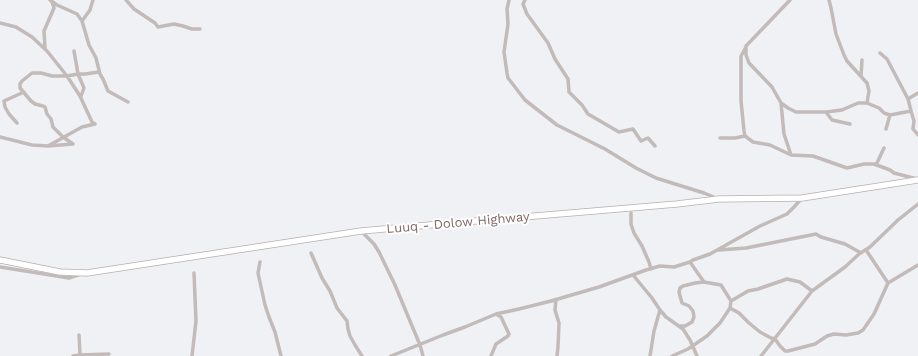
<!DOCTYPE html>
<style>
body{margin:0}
canvas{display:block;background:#eff1f4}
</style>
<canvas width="918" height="356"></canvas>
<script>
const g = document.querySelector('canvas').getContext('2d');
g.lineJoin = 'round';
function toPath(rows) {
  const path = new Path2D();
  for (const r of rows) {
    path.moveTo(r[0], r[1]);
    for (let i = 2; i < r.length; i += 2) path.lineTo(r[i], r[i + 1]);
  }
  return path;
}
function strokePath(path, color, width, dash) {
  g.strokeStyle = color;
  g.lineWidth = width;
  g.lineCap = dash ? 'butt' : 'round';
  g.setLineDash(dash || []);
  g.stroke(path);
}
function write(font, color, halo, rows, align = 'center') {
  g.font = font + ' "Work Sans",sans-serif';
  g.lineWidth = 4;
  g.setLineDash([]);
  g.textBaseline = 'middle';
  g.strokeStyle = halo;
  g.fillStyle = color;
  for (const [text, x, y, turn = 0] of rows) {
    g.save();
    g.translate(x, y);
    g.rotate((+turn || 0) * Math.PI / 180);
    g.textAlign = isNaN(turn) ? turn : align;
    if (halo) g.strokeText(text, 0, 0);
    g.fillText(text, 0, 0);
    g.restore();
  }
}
const primary = toPath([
 [0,260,60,272,87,273,361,231,464,222,677,204,719,199,802,198,918,180]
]);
strokePath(primary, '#b7afae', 7);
strokePath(toPath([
 [50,0,57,5,77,14,82,21,89,45,96,58,100,74,103,79,108,91,128,102],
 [126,0,134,9,155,23,158,27,174,24,183,26,192,29,200,29],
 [509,0,507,9,508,24,504,52,507,73,508,78,525,100,557,125,605,149,636,168,656,178,704,193,716,198],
 [525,0,523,4,527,14,548,43,555,59,568,79,569,92,582,105,588,114,619,132,633,129,641,141,648,138,655,146],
 [829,0,831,8,836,34,844,55,847,61,867,83,869,91,867,103],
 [82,21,90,10,93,0],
 [0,23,16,27,32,37,47,51,67,76,80,96,92,122,95,124,82,127,48,146],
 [45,48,44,31,54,8,52,2],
 [74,51,78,74,85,74,99,72],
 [880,53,887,59,908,99],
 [861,76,862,60],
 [918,93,908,99,911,111,914,121,913,129,918,135],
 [781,103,772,87,749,63,746,55,746,46,790,0],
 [826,112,832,120,850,124],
 [17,123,9,114,5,107,4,101,24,92],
 [886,129,890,115],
 [745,136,744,131,741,101,741,56,746,47],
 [0,137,32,145,48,146,73,144],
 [720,138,735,138,745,136,753,142,770,145,791,155,784,134,781,103,788,108,796,112,826,112,842,110,858,103,867,103,879,108,884,113,890,115,911,111],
 [73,144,63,137,53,127,51,119,47,114,45,107,43,106,35,104,31,101,20,88,20,84,22,81,32,73,41,73,52,76,67,76,78,74,84,88,81,96],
 [791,155,813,156,847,168,864,164,874,164,890,170,894,173,917,179],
 [876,165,884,148],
 [631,213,631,224,634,233,642,246,649,262,651,269],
 [361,231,374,244,379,252,395,285,420,345,423,356],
 [719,250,746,248,816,234,821,237,845,244,861,253],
 [866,250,888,283,918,265],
 [311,253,322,278,330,291,337,308,347,321,348,329,350,336,355,345,362,356],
 [260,262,258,273,265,305,269,317,275,332,281,356],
 [690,262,704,282,721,285,731,301],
 [0,267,69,278,81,274],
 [633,275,652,298,660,310,654,331,650,356],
 [556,300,555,310,559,323,558,347,557,356],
 [730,308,739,313,749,323,760,332,771,338,775,339,780,346,785,351,788,351,815,344,827,336,834,334,846,335,858,333,863,330,874,314,888,283],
 [660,310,666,317,683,329,690,340,697,356],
 [679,326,685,326,692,322,694,317,693,311,689,306,682,303,679,292,680,288,683,286,695,283,704,282],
 [79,335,80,355],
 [73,356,80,355,109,354],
 [192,356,196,321,194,273],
 [391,356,443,335,465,327,496,314,519,309,551,301,599,287,646,270,660,266,674,267,690,262,693,260,710,254,760,226,787,214,794,207,802,198],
 [491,356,496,344,508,336,509,334,501,317,496,314],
 [672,356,688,349,707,336,720,323,730,308,731,301,748,291,758,289,787,279,800,282,812,291],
 [761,356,812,291,845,267,859,254,870,247,898,220,918,204]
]), '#c3bbba', 3.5);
strokePath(primary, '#fff', 5.5);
write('13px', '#816663', '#fff', [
 ["Luuq - Dolow Highway",458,223,-5]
]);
</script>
